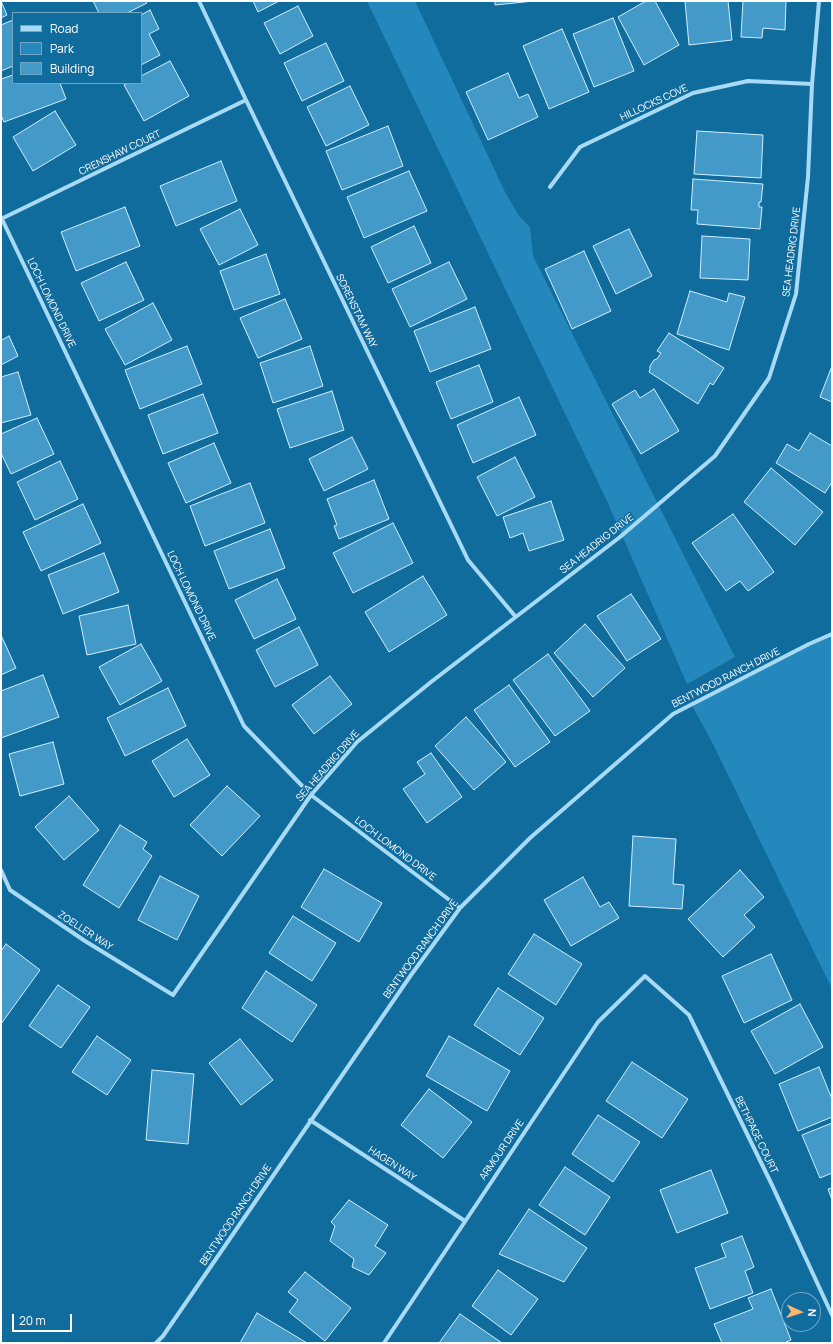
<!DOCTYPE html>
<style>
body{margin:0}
#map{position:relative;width:833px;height:1344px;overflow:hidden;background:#116c9e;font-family:Manrope,sans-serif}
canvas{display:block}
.frame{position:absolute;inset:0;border:2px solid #fff;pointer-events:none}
.legend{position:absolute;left:12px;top:12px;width:130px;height:72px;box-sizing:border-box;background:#116c9e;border:1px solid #70a7c5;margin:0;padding:5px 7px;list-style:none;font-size:12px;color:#fff}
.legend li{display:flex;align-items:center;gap:8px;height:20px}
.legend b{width:20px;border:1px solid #70a7c5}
.north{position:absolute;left:781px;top:1292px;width:40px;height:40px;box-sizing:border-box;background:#116c9e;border:1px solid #70a7c5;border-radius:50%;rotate:93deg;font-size:11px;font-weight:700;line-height:16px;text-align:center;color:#fff}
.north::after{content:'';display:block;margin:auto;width:14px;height:18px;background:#ffb56b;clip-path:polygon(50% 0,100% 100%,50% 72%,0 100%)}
.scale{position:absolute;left:12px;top:1314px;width:60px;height:18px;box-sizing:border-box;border:2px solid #fff;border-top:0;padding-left:5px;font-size:12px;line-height:14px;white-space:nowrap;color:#fff;-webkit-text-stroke:3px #116c9e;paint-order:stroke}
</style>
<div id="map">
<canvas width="833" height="1344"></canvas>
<div class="frame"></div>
<ul class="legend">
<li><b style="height:5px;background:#a7daf5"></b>Road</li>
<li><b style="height:11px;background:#2488bc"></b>Park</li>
<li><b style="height:11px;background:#4399c8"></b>Building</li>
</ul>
<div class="north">N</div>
<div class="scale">20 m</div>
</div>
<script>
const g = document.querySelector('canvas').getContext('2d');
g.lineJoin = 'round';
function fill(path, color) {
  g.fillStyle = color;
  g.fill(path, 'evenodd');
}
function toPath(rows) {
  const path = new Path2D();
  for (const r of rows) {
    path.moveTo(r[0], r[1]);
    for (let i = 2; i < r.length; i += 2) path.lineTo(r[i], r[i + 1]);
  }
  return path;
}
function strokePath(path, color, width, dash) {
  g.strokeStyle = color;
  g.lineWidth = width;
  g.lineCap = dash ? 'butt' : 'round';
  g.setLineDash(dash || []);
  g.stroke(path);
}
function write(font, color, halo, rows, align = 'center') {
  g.font = font + ' Manrope,sans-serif';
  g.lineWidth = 3;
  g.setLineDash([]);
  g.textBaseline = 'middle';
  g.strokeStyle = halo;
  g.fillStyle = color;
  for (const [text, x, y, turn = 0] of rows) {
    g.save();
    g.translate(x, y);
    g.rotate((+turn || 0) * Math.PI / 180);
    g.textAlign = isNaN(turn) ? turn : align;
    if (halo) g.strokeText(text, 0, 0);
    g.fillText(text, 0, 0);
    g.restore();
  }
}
fill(toPath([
 [367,1,415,1,505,192,519,216,530,227,533,256,735,657,687,684,607,501],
 [832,634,832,989,711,740,691,704]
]), '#2488bc');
const building = toPath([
 [1,1,7,15,1,18,1,1],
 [93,1,146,1,147,3,127,13,99,13,93,1],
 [253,1,279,1,258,12,253,1],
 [495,1,534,1,495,5,495,1],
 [646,1,655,1,679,45,644,65,618,17,646,1],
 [685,1,728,1,732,40,689,45,685,1],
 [743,1,786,1,785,30,763,28,762,38,741,37,743,1],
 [298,6,313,36,280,54,264,23,298,6],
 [150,10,159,29,149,34,160,55,141,65,141,15,150,10],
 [613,18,634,71,594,87,573,34,613,18],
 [13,20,13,66,1,71,1,25,13,20],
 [562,29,589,92,549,109,523,46,562,29],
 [326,43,344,81,302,101,284,63,326,43],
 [170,61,189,96,144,121,124,85,128,83,141,83,141,76,170,61],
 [508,73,519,98,528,94,538,117,488,140,466,92,508,73],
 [13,75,13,83,60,83,66,99,4,122,1,115,1,79,13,75],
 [350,86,369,125,326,146,307,107,350,86],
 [55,111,76,145,33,171,13,137,55,111],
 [388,126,403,166,342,190,326,151,388,126],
 [697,131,763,135,761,178,694,174,697,131],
 [221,161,237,201,176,226,160,186,221,161],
 [409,171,427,211,364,238,347,197,409,171],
 [693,179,763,184,761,202,759,202,759,207,762,207,760,229,697,224,698,210,691,210,693,179],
 [125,207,140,246,76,271,61,232,125,207],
 [240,209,258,245,219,265,200,229,240,209],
 [414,226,431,263,388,283,371,247,414,226],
 [629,229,652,276,616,294,593,246,629,229],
 [702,236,750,239,748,280,700,278,702,236],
 [584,251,611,311,572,329,545,269,584,251],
 [266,254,280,294,234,310,220,271,266,254],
 [126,262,144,300,99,321,81,283,126,262],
 [449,262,467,299,410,327,392,289,449,262],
 [690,291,727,302,729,293,745,297,729,350,677,334,690,291],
 [285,299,302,339,258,358,240,318,285,299],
 [153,303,172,340,125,365,105,329,153,303],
 [475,307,491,349,430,372,414,331,475,307],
 [669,333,724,368,713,385,710,383,698,404,649,372,650,369,650,366,654,360,657,359,661,353,657,351,669,333],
 [9,336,18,356,1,365,1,337,2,340,9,336],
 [187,346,202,384,140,409,125,370,187,346],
 [310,346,323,386,273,403,260,363,310,346],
 [479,365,493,402,451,419,436,382,479,365],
 [832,366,832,402,820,397,832,366],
 [18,372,31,415,1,423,1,377,18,372],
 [654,389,679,431,641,454,612,404,635,390,640,398,654,389],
 [332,391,344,430,290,448,277,409,332,391],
 [203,394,218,433,163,454,148,415,203,394],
 [519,397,536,435,473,463,457,425,519,397],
 [37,418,54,454,11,474,1,453,1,434,37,418],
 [810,433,832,446,832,482,825,493,776,463,787,444,799,451,810,433],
 [352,437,368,469,324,491,309,459,352,437],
 [214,443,231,483,186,503,168,463,214,443],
 [515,457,535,497,497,516,477,477,515,457],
 [60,461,78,499,35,520,17,482,60,461],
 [771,468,823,512,795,545,744,502,771,468],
 [374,480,389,519,339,539,334,526,337,525,327,499,374,480],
 [250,483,265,523,205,546,190,506,250,483],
 [551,501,564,540,529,551,523,533,510,538,503,517,551,501],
 [83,504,101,543,41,571,23,532,83,504],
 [733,514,774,572,748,591,740,581,726,591,692,543,733,514],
 [393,523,413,563,353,593,333,553,393,523],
 [270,529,285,568,229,589,214,551,270,529],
 [104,553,119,592,63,614,48,575,104,553],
 [423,576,447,615,389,652,365,612,423,576],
 [277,579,296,619,254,639,235,600,277,579],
 [631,594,661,639,627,661,597,616,631,594],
 [128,605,136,644,87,655,79,616,128,605],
 [585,624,625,668,593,697,554,653,585,624],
 [299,627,318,665,275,687,256,650,299,627],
 [1,635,16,668,1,675,1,635],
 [141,644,162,681,120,705,99,667,141,644],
 [548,654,590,711,555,736,513,680,548,654],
 [43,675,59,717,1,738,1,691,43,675],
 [330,676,352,704,314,734,292,705,330,676],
 [509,685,550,742,515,767,474,710,509,685],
 [168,688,186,726,125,756,107,718,168,688],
 [466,717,506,762,474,790,435,746,466,717],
 [187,739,210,775,174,797,152,761,187,739],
 [53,742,64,784,20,796,9,754,53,742],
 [431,753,462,797,427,823,403,789,425,774,417,762,431,753],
 [227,786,260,816,222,856,190,825,227,786],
 [69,796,99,830,64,860,35,827,69,796],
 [120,825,147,842,143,849,152,856,119,908,83,885,120,825],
 [633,836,676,839,673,884,684,885,682,909,629,906,633,836],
 [324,869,382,903,359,942,301,907,324,869],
 [740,870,764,897,744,915,755,927,723,957,688,919,740,870],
 [160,876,199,896,177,940,138,920,160,876],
 [583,877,600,907,609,902,619,918,571,946,544,900,583,877],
 [293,916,336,943,312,981,269,953,293,916],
 [534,934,582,964,556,1005,508,974,534,934],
 [6,944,40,970,1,1024,1,951,6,944],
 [771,954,792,1000,744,1023,722,976,771,954],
 [266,971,317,1005,292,1042,242,1008,266,971],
 [58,985,90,1007,61,1048,29,1026,58,985],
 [498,988,544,1018,520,1055,474,1025,498,988],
 [800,1004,823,1047,775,1074,751,1031,800,1004],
 [97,1036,131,1060,107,1095,72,1072,97,1036],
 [449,1036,510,1071,487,1111,426,1076,449,1036],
 [240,1039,273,1080,241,1105,209,1063,240,1039],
 [632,1062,688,1099,662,1138,606,1101,632,1062],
 [819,1067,832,1099,832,1117,798,1131,779,1084,819,1067],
 [152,1070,194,1074,188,1144,146,1140,152,1070],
 [429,1089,472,1122,443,1158,401,1125,429,1089],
 [598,1115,640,1142,613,1182,572,1154,598,1115],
 [832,1123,832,1173,820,1178,802,1135,832,1123],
 [565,1167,610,1197,585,1235,539,1205,565,1167],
 [711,1170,728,1213,677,1233,660,1190,711,1170],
 [832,1188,832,1200,828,1189,832,1188],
 [349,1200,388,1225,375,1246,386,1253,369,1275,352,1267,354,1259,330,1241,335,1226,331,1222,349,1200],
 [529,1209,587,1248,564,1282,499,1254,529,1209],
 [742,1236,754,1267,745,1271,753,1293,710,1309,695,1268,726,1257,721,1244,742,1236],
 [498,1270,538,1299,511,1335,472,1306,498,1270],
 [305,1272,351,1308,325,1341,289,1312,298,1300,288,1292,305,1272],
 [771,1289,791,1340,784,1343,722,1343,714,1324,753,1309,748,1298,771,1289],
 [257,1313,307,1343,240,1343,257,1313],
 [460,1314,502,1343,439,1343,460,1314]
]);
fill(building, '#4399c8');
strokePath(building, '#d0eefe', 1);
strokePath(toPath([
 [199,1,246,100,468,560,515,616],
 [550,187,580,147,693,93,748,81,812,84],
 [1,217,244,726,311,795,460,908],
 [1,219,246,100],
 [1,870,10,890,85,941,173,995,311,795,357,742,431,682,620,537,715,456,769,378,796,294,808,177,812,84,819,1],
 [310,1120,465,1221],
 [156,1343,163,1336,411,975,460,908,530,838,673,714,809,644,832,634],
 [384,1343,598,1022,645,976,689,1015,772,1185,832,1315]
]), '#a7daf5', 4);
write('10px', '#fff', '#116c9e', [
 ["HILLOCKS COVE",654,103,-25],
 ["CRENSHAW COURT",120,153,-26],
 ["SEA HEADRIG DRIVE",792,252,-83],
 ["LOCH LOMOND DRIVE",51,303,64],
 ["SORENSTAM WAY",356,311,64],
 ["SEA HEADRIG DRIVE",597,544,-38],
 ["LOCH LOMOND DRIVE",191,596,64],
 ["BENTWOOD RANCH DRIVE",726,678,-27],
 ["SEA HEADRIG DRIVE",328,766,-49],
 ["LOCH LOMOND DRIVE",395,849,37],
 ["ZOELLER WAY",85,931,33],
 ["BENTWOOD RANCH DRIVE",421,949,-54],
 ["BETHPAGE COURT",756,1135,64],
 ["ARMOUR DRIVE",502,1150,-56],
 ["HAGEN WAY",392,1164,33],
 ["BENTWOOD RANCH DRIVE",236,1215,-56]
]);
</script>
